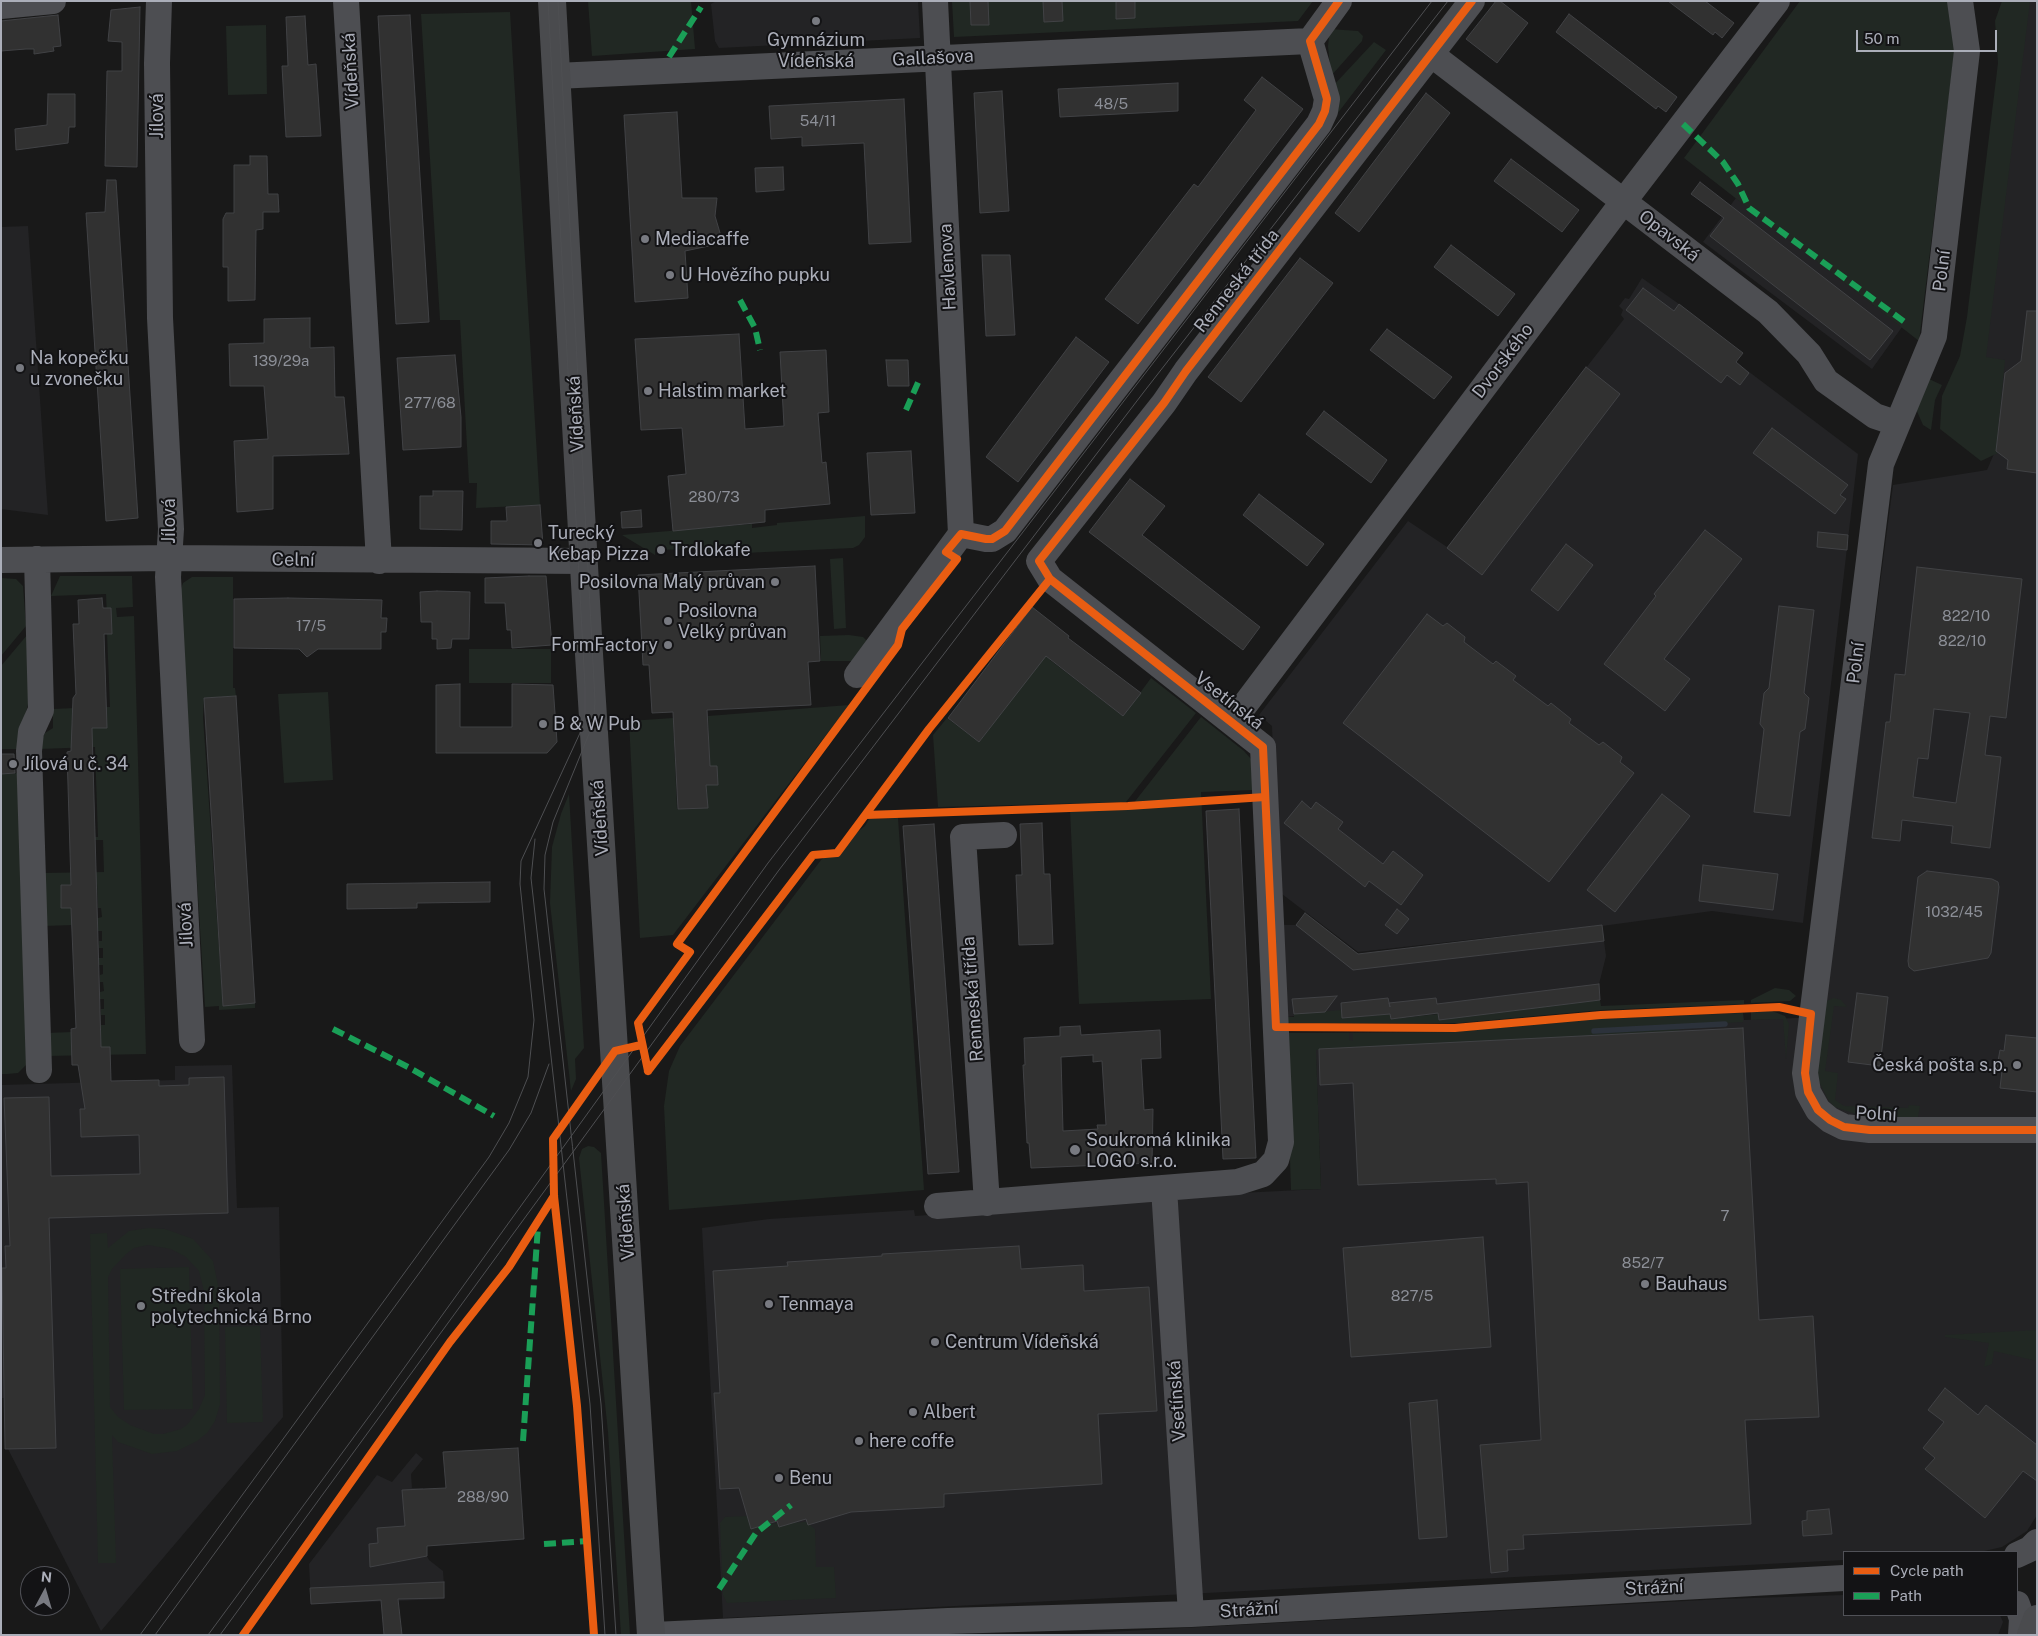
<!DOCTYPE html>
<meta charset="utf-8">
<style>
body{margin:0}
#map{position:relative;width:2038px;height:1636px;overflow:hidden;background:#191919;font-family:"Public Sans",sans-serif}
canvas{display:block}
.frame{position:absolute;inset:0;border:2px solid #abaeb9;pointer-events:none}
.legend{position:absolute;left:1843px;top:1551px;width:175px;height:65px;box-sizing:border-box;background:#131315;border:1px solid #505157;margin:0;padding:6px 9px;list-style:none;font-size:15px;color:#abaeb9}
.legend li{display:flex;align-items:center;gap:10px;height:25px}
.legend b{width:25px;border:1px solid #505157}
.north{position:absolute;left:20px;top:1566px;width:50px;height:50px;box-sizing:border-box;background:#131315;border:1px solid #505157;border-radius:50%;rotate:6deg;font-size:14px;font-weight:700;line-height:20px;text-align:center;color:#abaeb9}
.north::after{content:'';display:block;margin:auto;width:18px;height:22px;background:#787a81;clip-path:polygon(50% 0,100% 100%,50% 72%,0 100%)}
.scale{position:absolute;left:1856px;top:30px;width:141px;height:22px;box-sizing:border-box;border:2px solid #abaeb9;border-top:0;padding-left:6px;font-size:15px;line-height:18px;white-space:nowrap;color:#abaeb9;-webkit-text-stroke:4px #131315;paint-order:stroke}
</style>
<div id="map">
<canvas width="2038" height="1636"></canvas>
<div class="frame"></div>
<ul class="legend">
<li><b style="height:6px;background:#e95d12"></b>Cycle path</li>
<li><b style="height:6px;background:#1a9f57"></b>Path</li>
</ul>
<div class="north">N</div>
<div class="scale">50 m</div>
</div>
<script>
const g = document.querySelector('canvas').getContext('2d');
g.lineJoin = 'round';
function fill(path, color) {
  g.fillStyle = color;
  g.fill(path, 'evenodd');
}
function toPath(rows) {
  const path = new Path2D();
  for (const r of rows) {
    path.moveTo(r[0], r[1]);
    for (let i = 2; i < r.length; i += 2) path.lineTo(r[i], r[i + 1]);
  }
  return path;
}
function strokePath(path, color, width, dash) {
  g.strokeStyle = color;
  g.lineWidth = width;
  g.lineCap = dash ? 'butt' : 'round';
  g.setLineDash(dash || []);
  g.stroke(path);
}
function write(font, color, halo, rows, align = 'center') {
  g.font = font + ' "Public Sans",sans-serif';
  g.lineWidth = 4;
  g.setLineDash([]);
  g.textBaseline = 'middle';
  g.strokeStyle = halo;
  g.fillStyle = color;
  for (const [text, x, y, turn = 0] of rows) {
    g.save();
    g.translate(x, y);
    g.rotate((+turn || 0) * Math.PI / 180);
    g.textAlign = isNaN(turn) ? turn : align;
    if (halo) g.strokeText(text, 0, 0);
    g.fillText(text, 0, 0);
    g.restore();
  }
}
fill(toPath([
 [716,1,918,1,920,38,719,48,715,41,711,4],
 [2007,1,2037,1,2037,1515,2027,1531,2002,1547,1980,1552,1844,1552,1844,1560,723,1618,702,1228,769,1219,914,1210,915,1216,1179,1196,1321,1189,1315,1033,1455,1032,1601,1019,1743,1013,1744,1020,1823,1017,1893,485,1987,470,1996,449,1967,444],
 [1736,198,1902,327,1872,369,1703,242],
 [28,226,48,515,1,509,1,227],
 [1642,278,1679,304,1736,362,1858,454,1803,923,1712,911,1602,926,1606,956,1599,984,1600,1000,1439,1019,1438,1014,1391,1019,1390,1014,1342,1018,1341,1011,1286,1017,1280,925,1296,925,1304,914,1365,960,1602,925,1358,952,1278,891,1272,726,1259,715,1408,521,1447,547,1624,319,1621,315,1623,310,1619,306,1625,298,1629,299],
 [232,1065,237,1208,279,1207,283,1417,101,1631,8,1449,5,1449,4,1398,1,1398,1,1085,175,1080,175,1066],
 [416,1453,423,1459,411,1474,412,1488,423,1488,427,1556,429,1560,443,1571,445,1599,311,1604,309,1564,377,1475,392,1482],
 [1844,1595,1844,1615,2000,1615,2003,1622,1998,1635,1052,1635,1723,1599]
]), '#232325');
fill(toPath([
 [588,1,691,1,695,49,592,56],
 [952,1,1313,1,1298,21,954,37],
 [1800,1,1948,1,1955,48,1919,341,1684,158],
 [2002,1,2030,1,1986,357,2005,360,1996,451,1998,453,1981,461,1940,429,1942,396,1960,356,1967,317,1998,63,1995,21],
 [510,12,540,505,476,508,477,483,469,483,460,320,440,320,421,14],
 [266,25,267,94,228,95,226,26],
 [1330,29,1358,31,1363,36,1362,41,1331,76,1328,46],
 [1374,42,1386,50,1191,305,1332,87],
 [1929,379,1942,385,1935,400,1931,430,1923,425,1916,409],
 [865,516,865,537,859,545,853,548,700,555,699,549,655,550,655,555,622,535,752,524,752,528,777,525,777,523],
 [843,558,846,628,834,629,830,559],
 [60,576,132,576,133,607,116,608,117,617,134,616,146,1054,48,1056,47,1033,71,1032,72,1048,101,1047,101,1025,105,1025,105,1015,101,1015,101,1009,104,1009,104,999,100,999,100,992,104,991,103,982,100,982,100,975,103,974,103,965,99,965,99,958,103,958,103,948,99,948,99,941,102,941,102,931,98,931,98,918,102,917,101,908,98,908,97,884,61,885,61,908,71,908,73,925,44,926,43,873,104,872,103,840,95,840,95,837,98,837,95,747,39,749,40,743,45,733,53,728,53,709,75,708,75,713,72,713,72,728,106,728,106,707,110,707,107,634,112,634,111,617,107,617,106,594,51,596],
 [192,577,233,577,233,688,235,688,236,696,204,698,203,717,223,1006,255,1003,255,1008,219,1010,219,1006,205,1007,179,595,183,583],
 [1,578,16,579,23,586,26,626,1,656],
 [33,628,28,704,21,732,25,749,1,749,1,666],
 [849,635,863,637,867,641,852,661,821,661,820,636],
 [469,649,551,649,551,683,469,683],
 [1046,654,1051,658,1050,660,1123,716,1151,678,1196,713,1126,802,938,807,933,735,947,718,979,742],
 [328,692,333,780,284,783,278,694],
 [849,705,673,935,640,938,629,721,673,718,677,809,707,808,706,785,717,785,705,767,709,739,708,716],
 [1201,717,1244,751,1251,759,1253,790,1201,792,1211,999,1079,1004,1070,810,1129,809],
 [23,773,26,1065,18,1073,7,1074,1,1074,1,774],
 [569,794,584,1048,575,1059,576,1079,571,1091,550,903,552,847,561,814],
 [898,818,924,1190,669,1210,664,1106,669,1071,680,1046,821,860,865,826,869,819],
 [1775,988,1789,990,1796,996,1790,1001,1751,1003,1751,1000],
 [1834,998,1841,1000,1847,1007,1834,1006,1825,1071,1838,1073,1835,1100,1844,1106,1908,1108,1909,1105,1920,1106,1918,1117,1913,1119,1858,1117,1858,1115,1835,1107,1829,1101,1818,1080,1817,1068,1824,1002],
 [1600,1000,1601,1006,1744,1000,1744,1004,1601,1010,1459,1023,1285,1023,1286,1017,1294,1017,1294,1014,1342,1010,1343,1018,1390,1014,1391,1019,1438,1014,1439,1019],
 [1772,1011,1785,1016,1789,1024,1786,1059,1783,1019,1751,1020,1751,1012],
 [1743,1013,1743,1022,1591,1030,1591,1032,1679,1027,1679,1032,1316,1050,1321,1189,1291,1190,1286,1033,1349,1033,1349,1040,1353,1041,1353,1033,1455,1032,1601,1019],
 [588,1146,594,1147,601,1153,630,1635,621,1635,608,1432,579,1158,582,1149],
 [148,1228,165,1229,193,1239,213,1261,219,1290,220,1404,215,1421,207,1433,197,1441,177,1451,152,1454,118,1442,112,1435,116,1563,98,1563,90,1234,107,1233,108,1248,129,1231],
 [148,1245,171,1249,186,1257,199,1271,204,1291,205,1395,199,1409,187,1425,181,1429,163,1434,154,1434,130,1425,118,1417,110,1407,108,1277,112,1269,126,1254,134,1248],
 [189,1267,193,1409,124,1410,120,1269],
 [260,1326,263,1422,227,1423,225,1327],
 [2037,1330,2037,1361,1994,1351,1992,1364,1984,1367,1989,1343,1945,1337,1945,1335],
 [746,1516,767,1524,806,1522,815,1529,816,1567,834,1567,836,1598,727,1603,723,1595,720,1523,725,1517]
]), '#212823');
strokePath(toPath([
 [1594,1031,1725,1024]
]), '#2c323b', 5.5);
const building = toPath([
 [970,1,988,1,989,25,971,25,970,1],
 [1043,1,1062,1,1063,21,1044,22,1043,1],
 [1116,1,1135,1,1135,18,1116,19,1116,1],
 [1496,1,1500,1,1528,23,1497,63,1466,39,1496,1],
 [1668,1,1705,1,1734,23,1722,38,1715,32,1713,35,1668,1],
 [140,7,137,167,105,166,107,71,122,71,122,42,108,41,111,10,140,7],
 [1569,14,1677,97,1666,112,1658,106,1656,109,1556,32,1569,14],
 [58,15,61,46,53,47,54,51,34,54,34,49,26,49,1,51,1,21,58,15],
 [410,15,429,322,396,324,378,16,410,15],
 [305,16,308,65,316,64,321,136,286,137,282,66,288,66,286,17,305,16],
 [1262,77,1303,109,1138,324,1105,299,1194,184,1198,187,1256,110,1244,100,1262,77],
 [1178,83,1178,111,1060,117,1058,89,1178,83],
 [1002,91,1009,211,980,213,974,93,1002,91],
 [1426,93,1450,113,1359,232,1335,213,1426,93],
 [48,94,75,94,75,127,69,127,68,143,16,150,15,129,47,125,48,94],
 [904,99,911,242,869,244,864,143,802,146,802,137,771,139,769,106,904,99],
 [677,112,682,198,717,198,715,216,723,243,685,251,688,298,635,302,624,115,677,112],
 [250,156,267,156,268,194,278,194,279,212,263,212,263,229,256,230,255,300,228,301,228,267,223,267,223,219,226,213,234,213,234,165,250,165,250,156],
 [1511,159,1579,210,1562,232,1494,181,1511,159],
 [783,167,784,190,756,192,755,168,783,167],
 [107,180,116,180,138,518,106,521,86,213,105,212,107,180],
 [1700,182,1893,331,1870,360,1710,236,1724,218,1691,194,1700,182],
 [1451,245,1515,294,1498,316,1434,267,1451,245],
 [982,255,1010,255,1015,335,986,336,982,255],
 [1300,258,1333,283,1241,402,1208,377,1300,258],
 [1643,288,1674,311,1679,304,1743,353,1736,362,1749,373,1740,385,1727,375,1721,383,1626,310,1643,288],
 [2027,311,2037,311,2037,473,2007,469,2008,460,1996,451,2005,373,2021,361,2027,311],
 [310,318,310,348,334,347,335,397,344,397,349,454,273,456,273,509,237,512,234,441,268,439,264,386,230,386,229,344,264,343,264,319,310,318],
 [1387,329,1452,377,1434,399,1370,350,1387,329],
 [739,334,745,429,784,426,780,352,826,350,829,412,818,413,822,463,826,462,830,504,765,510,765,522,673,531,668,476,686,474,682,428,641,430,635,339,739,334],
 [1076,337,1109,362,1018,482,986,457,1076,337],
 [455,355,461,417,461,447,403,450,397,358,455,355],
 [886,360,908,360,909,386,888,386,886,360],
 [1586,367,1620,394,1482,575,1447,548,1586,367],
 [1324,411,1387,460,1371,483,1306,434,1324,411],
 [1772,428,1848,485,1840,495,1846,499,1835,514,1753,453,1772,428],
 [911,451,915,513,871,515,867,453,911,451],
 [1130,479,1165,506,1142,535,1260,627,1243,650,1089,532,1130,479],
 [433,491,463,491,462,530,420,529,420,496,433,496,433,491],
 [1259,494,1324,544,1307,566,1243,515,1259,494],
 [540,505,543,545,491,544,491,521,507,521,506,507,540,505],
 [641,510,642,527,622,528,621,512,641,510],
 [1705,530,1742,559,1664,659,1690,679,1665,711,1604,664,1656,596,1654,594,1705,530],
 [1818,532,1848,535,1847,550,1817,547,1818,532],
 [1566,544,1593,565,1558,611,1531,590,1566,544],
 [815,566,820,661,808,662,811,705,707,710,710,766,717,766,718,785,706,785,708,808,678,809,673,712,652,713,649,665,643,665,638,575,815,566],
 [1917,567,2022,579,2006,718,1990,716,1985,755,2001,757,1990,848,1951,843,1953,826,1902,820,1900,841,1872,838,1886,722,1890,722,1895,674,1905,675,1917,567],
 [1934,709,1970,713,1956,803,1913,797,1918,758,1928,759,1934,709],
 [529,576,546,576,552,645,512,648,511,630,507,630,505,603,485,603,485,578,529,576],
 [437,591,470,592,469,639,452,639,451,648,437,649,437,639,432,639,432,622,421,622,420,592,437,591],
 [102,598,103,608,111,608,112,634,104,634,107,728,92,728,101,1047,110,1047,111,1081,159,1080,159,1086,189,1085,189,1078,224,1077,228,1213,49,1218,56,1448,5,1449,2,1268,6,1268,5,1246,10,1246,4,1098,49,1097,51,1176,140,1174,139,1135,81,1137,80,1109,85,1109,78,1065,72,1065,71,1029,76,1028,71,908,61,908,61,885,71,885,67,752,71,751,73,698,76,694,73,624,79,624,78,600,102,598],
 [288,598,382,600,381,618,387,618,386,632,381,632,381,649,318,649,307,657,299,649,234,648,234,599,288,598],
 [1779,606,1814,610,1804,693,1809,698,1805,729,1800,732,1790,816,1754,812,1764,729,1760,724,1764,693,1769,688,1779,606],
 [1032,607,1069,636,1068,638,1141,693,1123,716,1046,656,979,742,948,718,1032,607],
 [1427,614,1443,626,1447,623,1465,637,1464,642,1493,664,1496,661,1516,676,1513,680,1548,706,1551,703,1571,719,1569,723,1599,745,1603,742,1622,757,1620,762,1634,773,1549,882,1343,723,1427,614],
 [460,684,460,727,512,727,512,684,553,685,557,742,547,753,436,753,436,685,460,684],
 [236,696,255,1003,223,1006,204,698,236,696],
 [1,754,14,754,15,773,1,774,1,754],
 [1662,794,1690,816,1615,912,1587,890,1662,794],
 [1302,801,1311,809,1316,802,1343,822,1338,829,1383,864,1393,851,1423,875,1401,905,1369,881,1365,887,1284,823,1302,801],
 [1239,809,1256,1158,1223,1159,1206,811,1239,809],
 [1042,823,1044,874,1050,874,1053,944,1019,945,1016,875,1022,875,1020,824,1042,823],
 [934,824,959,1172,928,1174,903,826,934,824],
 [1703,865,1778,874,1773,910,1699,901,1703,865],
 [1927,871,1992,879,1998,882,1999,887,1991,953,1988,958,1914,971,1909,967,1908,961,1918,877,1927,871],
 [490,882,490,902,417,903,417,908,347,909,347,884,490,882],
 [1397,909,1409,919,1397,934,1385,925,1397,909],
 [1305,913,1358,954,1602,925,1604,941,1353,970,1296,925,1305,913],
 [1599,984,1600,1000,1439,1020,1438,1013,1391,1019,1390,1014,1342,1018,1341,1003,1388,998,1390,1007,1389,1003,1436,998,1437,1004,1599,984],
 [1857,993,1888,997,1880,1066,1848,1062,1857,993],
 [1337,996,1325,1012,1294,1014,1292,999,1337,996],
 [1080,1026,1081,1035,1160,1030,1161,1058,1141,1059,1144,1110,1153,1109,1152,1163,1031,1168,1029,1143,1027,1143,1023,1065,1025,1065,1024,1038,1060,1036,1060,1027,1080,1026],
 [1093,1055,1093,1062,1102,1061,1106,1125,1097,1125,1098,1129,1063,1131,1061,1057,1093,1055],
 [1743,1028,1759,1320,1813,1316,1819,1417,1745,1420,1751,1524,1523,1535,1524,1549,1507,1550,1508,1571,1491,1573,1480,1445,1541,1440,1528,1182,1496,1184,1496,1179,1358,1185,1353,1083,1320,1085,1319,1049,1743,1028],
 [2006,1035,2037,1038,2037,1092,2000,1088,2002,1071,1997,1070,1998,1061,2000,1050,2004,1051,2006,1035],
 [1483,1237,1491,1347,1351,1357,1343,1248,1483,1237],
 [1019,1246,1021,1269,1083,1265,1084,1291,1149,1287,1157,1411,1098,1414,1102,1484,944,1494,944,1507,851,1512,808,1525,806,1519,779,1527,777,1521,751,1529,739,1488,720,1489,714,1393,720,1393,713,1271,788,1266,787,1262,882,1256,882,1254,1019,1246],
 [1945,1388,1978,1415,1986,1405,2037,1445,2037,1481,2023,1471,1985,1518,1925,1469,1935,1458,1923,1448,1944,1422,1928,1410,1945,1388],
 [1437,1400,1447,1537,1419,1539,1409,1403,1437,1400],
 [518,1448,524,1539,427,1546,427,1556,370,1567,369,1544,378,1543,377,1528,405,1526,402,1490,446,1488,443,1452,518,1448],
 [1829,1509,1832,1534,1803,1536,1802,1521,1807,1520,1807,1511,1829,1509],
 [444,1582,444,1598,398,1599,402,1635,384,1635,381,1600,311,1604,310,1588,444,1582]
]);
fill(building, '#313131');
strokePath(building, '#414245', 1);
strokePath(toPath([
 [159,1,157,63,160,318,171,529,168,577,192,1040],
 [346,1,379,561],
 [935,1,961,534],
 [1960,1,1967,51,1934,336,1881,464,1805,1073,1808,1092,1818,1110,1830,1120,1844,1127,1870,1130,2037,1130],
 [1,6,53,1],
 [1310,41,1339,1],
 [1432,55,1768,312,1809,354,1826,381,1875,416,1896,423],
 [556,76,1310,41],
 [961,534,986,539,992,539,1005,531,1319,124,1325,111,1327,99,1310,41],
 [37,559,41,710,31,732,29,751,39,1070],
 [1,560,169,558,584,561],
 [857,675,961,534],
 [1232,722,1614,214,1777,1],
 [1164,1188,1191,1614],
 [987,1203,963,837,1004,835],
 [937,1206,1238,1182,1263,1174,1276,1160,1281,1142,1263,747,1050,579,1039,561,1164,403,1186,371,1472,1],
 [2017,1555,2030,1549,2037,1542],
 [2017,1604,2022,1619,2021,1635],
 [654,1635,948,1621,1191,1614,1844,1578]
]), '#4d4e52', 26);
strokePath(toPath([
 [552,1,589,654,651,1635],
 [2031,1635,2037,1619]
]), '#4a4b4e', 28);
strokePath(toPath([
 [558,1,595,701,594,716,589,734,553,822,545,855,544,889,601,1404,616,1635],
 [535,839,531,878,590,1404,605,1635],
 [140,1635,489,1157,509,1123,528,1077,534,1020,520,884,521,861,580,733,585,714,585,687,548,1],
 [155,1635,509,1150,531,1113,549,1064],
 [208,1635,376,1407,768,863,1432,1],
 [220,1635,779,870,1143,393,1448,1]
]), '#4e4f52', 1);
strokePath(toPath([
 [669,57,701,7],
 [1683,124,1723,162,1738,184,1749,208,1906,323],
 [740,300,755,328,760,350],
 [906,410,920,378],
 [333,1029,408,1067,494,1116],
 [523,1441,538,1226],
 [544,1544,588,1541],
 [719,1589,756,1533,791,1505]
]), '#1a9f57', 6, [12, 6]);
strokePath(toPath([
 [1472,1,1186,371,1164,403,1039,561,1050,579,1263,747,1276,1027,1455,1028,1601,1015,1779,1007,1811,1014,1805,1073,1808,1092,1818,1110,1830,1120,1844,1127,1870,1130,2037,1130],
 [866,815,1128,806,1265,797],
 [648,1071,638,1023,690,952,677,944,898,645,902,629,957,559,946,552,961,534,986,539,992,539,1005,531,1319,124,1325,111,1327,99,1310,41,1339,1],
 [648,1071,813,855,837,853,929,729,1050,579],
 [243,1635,450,1342,509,1267,554,1196],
 [594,1635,577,1406,554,1196,553,1139,615,1051,641,1045]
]), '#e95d12', 8);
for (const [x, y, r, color] of [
 [816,21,5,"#787a81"],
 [645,239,5,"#787a81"],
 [670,275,5,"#787a81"],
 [20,368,5,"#787a81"],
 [648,391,5,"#787a81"],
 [538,543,5,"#787a81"],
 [661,550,5,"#787a81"],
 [775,582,5,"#787a81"],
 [668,621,5,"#787a81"],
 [668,645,5,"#787a81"],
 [543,724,5,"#787a81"],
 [13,764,5,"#787a81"],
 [2017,1065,5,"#787a81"],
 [1075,1150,6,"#787a81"],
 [1645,1284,5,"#787a81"],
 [769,1304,5,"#787a81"],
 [141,1306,5,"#787a81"],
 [935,1342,5,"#787a81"],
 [913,1412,5,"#787a81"],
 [859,1441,5,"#787a81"],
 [779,1478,5,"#787a81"]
]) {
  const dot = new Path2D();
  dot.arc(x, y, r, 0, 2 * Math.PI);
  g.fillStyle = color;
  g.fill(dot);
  strokePath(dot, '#131315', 2);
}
write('15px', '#8c8f97', null, [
 ["48/5",1111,104],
 ["54/11",818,121],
 ["139/29a",281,361],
 ["277/68",430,403],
 ["280/73",714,497],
 ["822/10",1966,616],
 ["17/5",311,626],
 ["822/10",1962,641],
 ["1032/45",1954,912],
 ["7",1725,1216],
 ["852/7",1643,1263],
 ["827/5",1412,1296],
 ["288/90",483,1497]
]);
write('18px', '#abaeb9', '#131315', [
 ["Gymnázium",816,40,"center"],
 ["Vídeňská",816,61,"center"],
 ["Mediacaffe",655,239],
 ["U Hovězího pupku",680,275],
 ["Na kopečku",30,358],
 ["u zvonečku",30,379],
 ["Halstim market",658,391],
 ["Turecký",548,533],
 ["Kebap Pizza",548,554],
 ["Trdlokafe",671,550],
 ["Posilovna Malý průvan",765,582,"right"],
 ["Posilovna",678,611],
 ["Velký průvan",678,632],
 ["FormFactory",658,645,"right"],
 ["B & W Pub",553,724],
 ["Jílová u č. 34",23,764],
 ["Česká pošta s.p.",2007,1065,"right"],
 ["Soukromá klinika",1086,1140],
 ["LOGO s.r.o.",1086,1161],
 ["Bauhaus",1655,1284],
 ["Střední škola",151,1296],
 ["polytechnická Brno",151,1317],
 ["Tenmaya",779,1304],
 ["Centrum Vídeňská",945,1342],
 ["Albert",923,1412],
 ["here coffe",869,1441],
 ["Benu",789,1478]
], 'left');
write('18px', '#abaeb9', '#131315', [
 ["Gallašova",933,58,-3],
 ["Vídeňská",351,71,-93],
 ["Jílová",157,116,-90],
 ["Opavská",1669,236,38],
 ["Havlenova",948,267,-93],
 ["Polní",1942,271,-83],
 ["Renneská třída",1237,281,-52],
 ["Dvorského",1503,361,-53],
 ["Vídeňská",576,414,-93],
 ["Jílová",169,521,-90],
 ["Celní",293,560,1],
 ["Polní",1856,663,-83],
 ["Vsetínská",1229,701,38],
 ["Vídeňská",600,818,-94],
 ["Jílová",186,925,-93],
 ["Renneská třída",973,999,-94],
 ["Polní",1876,1114,3],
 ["Vídeňská",626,1222,-94],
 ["Vsetínská",1177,1401,-94],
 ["Strážní",1654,1588,-3],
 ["Strážní",1249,1610,-4]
]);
</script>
